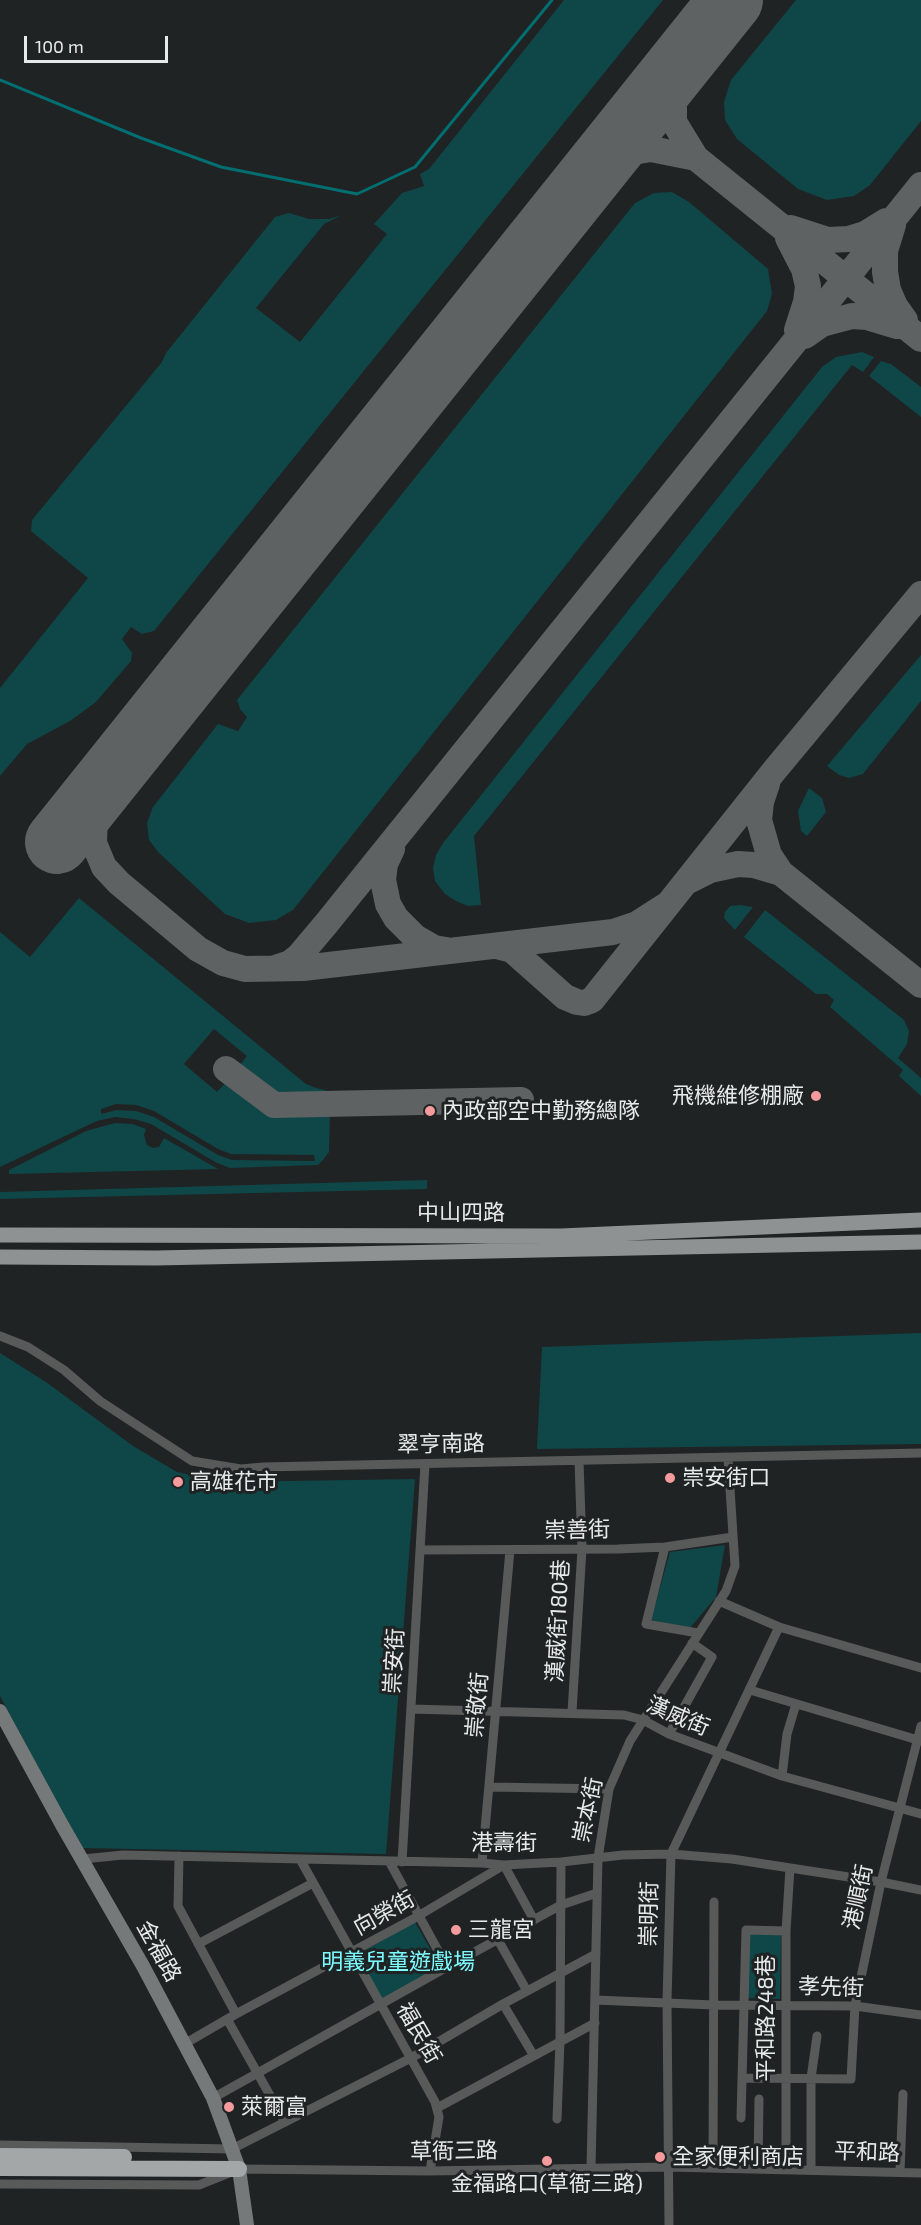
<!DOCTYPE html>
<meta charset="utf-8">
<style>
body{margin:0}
#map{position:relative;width:921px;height:2225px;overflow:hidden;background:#202323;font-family:"Exo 2",sans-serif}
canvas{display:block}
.scale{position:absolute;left:24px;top:36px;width:144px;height:27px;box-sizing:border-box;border:3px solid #e7eaea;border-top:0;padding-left:8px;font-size:18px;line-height:21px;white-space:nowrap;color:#e7eaea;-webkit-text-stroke:4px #202323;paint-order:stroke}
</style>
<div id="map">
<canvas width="921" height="2225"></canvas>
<div class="scale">100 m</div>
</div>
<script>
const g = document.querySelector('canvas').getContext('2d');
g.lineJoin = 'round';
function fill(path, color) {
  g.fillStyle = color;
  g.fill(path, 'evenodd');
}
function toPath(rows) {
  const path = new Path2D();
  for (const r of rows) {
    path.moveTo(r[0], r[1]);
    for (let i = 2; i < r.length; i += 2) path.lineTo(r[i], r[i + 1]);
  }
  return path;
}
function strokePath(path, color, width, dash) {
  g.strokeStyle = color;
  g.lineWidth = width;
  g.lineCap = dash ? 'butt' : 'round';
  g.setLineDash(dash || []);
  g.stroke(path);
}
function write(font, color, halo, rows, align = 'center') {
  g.font = font + ' "Exo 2","Noto Sans TC",sans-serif';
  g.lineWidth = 6;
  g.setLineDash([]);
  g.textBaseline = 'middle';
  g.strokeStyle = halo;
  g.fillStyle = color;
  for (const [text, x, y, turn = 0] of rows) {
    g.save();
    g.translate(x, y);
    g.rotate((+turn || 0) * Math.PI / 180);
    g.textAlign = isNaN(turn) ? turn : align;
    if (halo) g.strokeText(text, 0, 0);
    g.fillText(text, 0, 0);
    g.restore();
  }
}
fill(toPath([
 [564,0,663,0,154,631,142,634,131,627,122,639,132,653,131,661,96,702,70,721,27,744,0,776,0,688,88,578,31,531,32,520,162,362,166,353,275,217,289,213,309,219,329,219,342,215,324,224,256,308,300,342,387,234,374,224,402,193,424,186,420,174,429,169],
 [796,0,921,0,921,121,870,185,854,196,827,200,798,189,737,139,725,120,724,102,731,80],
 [672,192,689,202,768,269,772,294,767,311,293,910,276,920,249,923,225,914,159,853,149,840,147,823,153,807,218,724,238,731,247,717,240,709,237,700,635,203,654,193],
 [862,352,874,357,863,372,852,365,474,836,481,905,468,906,456,901,445,894,435,881,433,868,436,855,443,843,822,367,836,357],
 [881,361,891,364,921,387,921,417,869,376],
 [921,655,921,701,863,774,849,778,839,775,827,766],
 [809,788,822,798,826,812,807,836,801,831,798,811],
 [79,898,306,1084,316,1088,325,1090,328,1097,274,1098,237,1069,247,1056,214,1029,184,1064,217,1092,228,1080,270,1111,327,1111,330,1115,329,1152,323,1160,318,1165,230,1168,217,1163,151,1124,134,1119,115,1117,97,1121,84,1127,0,1167,0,932,30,957],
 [116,1104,136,1105,154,1111,218,1149,231,1154,314,1155,315,1161,232,1160,218,1155,154,1117,136,1111,117,1110,101,1114,101,1109],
 [740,905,753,907,735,930,724,918,725,912,730,906],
 [765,910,904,1020,909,1031,907,1044,898,1058,921,1078,921,1096,899,1076,903,1070,830,1007,834,1000,827,994,816,994,744,937],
 [115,1123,133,1124,146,1129,144,1135,147,1145,153,1148,159,1147,164,1138,218,1169,9,1174,9,1170,86,1131],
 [427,1180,427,1189,0,1199,0,1192],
 [921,1333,921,1444,537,1449,542,1347],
 [0,1353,46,1382,133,1446,177,1472,223,1482,415,1479,386,1854,81,1848,0,1696],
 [725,1545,716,1597,690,1628,651,1620,670,1552],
 [415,1922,441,1968,382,2001,356,1955],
 [746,1932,781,1932,780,1999,745,1998]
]), '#0f4647');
strokePath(toPath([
 [0,80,141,138,221,167,357,194,415,167,552,0]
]), '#016f71', 3);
strokePath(toPath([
 [686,55,674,88,674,122,696,158],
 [591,172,620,154,651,149,696,158,921,339],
 [893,225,885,251,885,272,888,290,895,306,905,320],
 [791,228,828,240,849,239,865,234,886,221],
 [788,238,804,269,808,286,806,302,797,330],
 [805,336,822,324,852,316,867,317,897,326],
 [113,772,95,813,94,843,104,867,119,883,198,949,223,963,245,969,303,968,613,932,637,924,665,906],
 [767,784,761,802,759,820,769,855,781,873],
 [392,849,385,864,383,880,388,904,396,918,415,937,434,948,446,950],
 [688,881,710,870,738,864,754,865,781,873,921,985],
 [496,946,512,950,565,997,577,1002,584,1003,592,1000,774,771,921,594],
 [275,968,290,963,299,956,326,924,921,185],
 [226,1069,274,1105,521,1100]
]), '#5e6262', 26);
strokePath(toPath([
 [57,842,731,0]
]), '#5e6262', 64);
strokePath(toPath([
 [0,1336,28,1347,64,1370,100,1401,192,1461,241,1469,263,1467,921,1453],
 [665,1547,646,1624,698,1633],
 [420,1550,618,1549,665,1547,733,1537],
 [719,1601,779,1627,921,1668],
 [750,1690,921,1741],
 [411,1709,624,1715,643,1720,669,1734,782,1776,921,1814],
 [572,1712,582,1549,579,1461],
 [669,1734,712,1657,692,1643],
 [782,1776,787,1734,796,1704],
 [490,1787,609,1789],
 [179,1856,178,1906,236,2014],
 [83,1859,123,1855,482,1863,504,1865,561,1862,623,1855,671,1854,732,1859,881,1882,921,1890],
 [300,1859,435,2102,439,2117,430,2171],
 [389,1861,447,1967],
 [402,1862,425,1464],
 [482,1863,510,1550],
 [498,1940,527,1991],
 [198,1944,313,1883],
 [595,2000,714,2005,855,2006,921,2015],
 [503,2004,534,2056],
 [227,2019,285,2122],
 [186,2043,236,2014,413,1919,504,1865,534,1920],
 [743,2078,851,2079,855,2006,881,1882,921,1726],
 [213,2098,447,1967,561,1905,597,1893],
 [437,2108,595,2023],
 [741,2118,746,1930,786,1931],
 [557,2119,560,2041,561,1862],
 [0,2145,232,2149,411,2058,503,2004,596,1954],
 [591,2168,598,1858,609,1789,630,1741,726,1591,735,1566,728,1458],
 [713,2168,714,1902],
 [758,2168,759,2099],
 [786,2169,786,1931,790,1868],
 [811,2169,811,2078,817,2036],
 [900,2172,903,2094],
 [0,2184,199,2185,239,2169,430,2171,668,2167,921,2173],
 [669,2225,667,2001,671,1854,779,1627]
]), '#585a5a', 9);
strokePath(toPath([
 [0,1711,62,1825,143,1966,213,2098,239,2169,247,2225]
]), '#767979', 14);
strokePath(toPath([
 [0,1235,561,1236,921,1220],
 [0,1257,156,1258,921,1242]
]), '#8e9292', 15);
strokePath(toPath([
 [0,2156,124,2157],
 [0,2168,239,2169]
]), '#a3a7a7', 16);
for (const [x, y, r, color] of [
 [816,1096,6,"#f59b9e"],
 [430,1111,6,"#f59b9e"],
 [670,1478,6,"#f59b9e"],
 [178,1482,6,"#f59b9e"],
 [456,1930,6,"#f59b9e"],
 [229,2107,6,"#f59b9e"],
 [660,2157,6,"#f59b9e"],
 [547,2161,6,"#f59b9e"]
]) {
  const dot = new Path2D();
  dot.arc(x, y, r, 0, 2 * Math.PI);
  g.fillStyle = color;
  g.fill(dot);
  strokePath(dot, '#202323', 2);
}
write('22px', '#e7eaea', '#202323', [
 ["飛機維修棚廠",804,1096,"right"],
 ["內政部空中勤務總隊",442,1111],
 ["崇安街口",682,1478],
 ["高雄花市",190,1482],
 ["三龍宮",468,1930],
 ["萊爾富",241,2107],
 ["全家便利商店",672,2157],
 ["金福路口(草衙三路)",547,2184,"center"]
], 'left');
write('22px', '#e7eaea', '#202323', [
 ["中山四路",461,1213],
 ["翠亨南路",441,1444,-1],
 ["崇善街",577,1530,-1],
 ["漢威街180巷",558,1621,-87],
 ["崇安街",394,1661,-87],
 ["崇敬街",477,1705,-85],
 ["漢威街",678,1716,23],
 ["崇本街",588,1810,-78],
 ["港壽街",504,1843],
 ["港順街",858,1897,-78],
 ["向榮街",384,1913,-29],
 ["崇明街",649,1914,-89],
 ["金福路",159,1951,61],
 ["孝先街",831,1987,2],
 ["平和路248巷",766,2018,-90],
 ["福民街",419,2033,60],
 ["草衙三路",454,2151,-1],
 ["平和路",867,2152,2]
]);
write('22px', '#7cfcff', '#202323', [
 ["明義兒童遊戲場",398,1962]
]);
</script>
